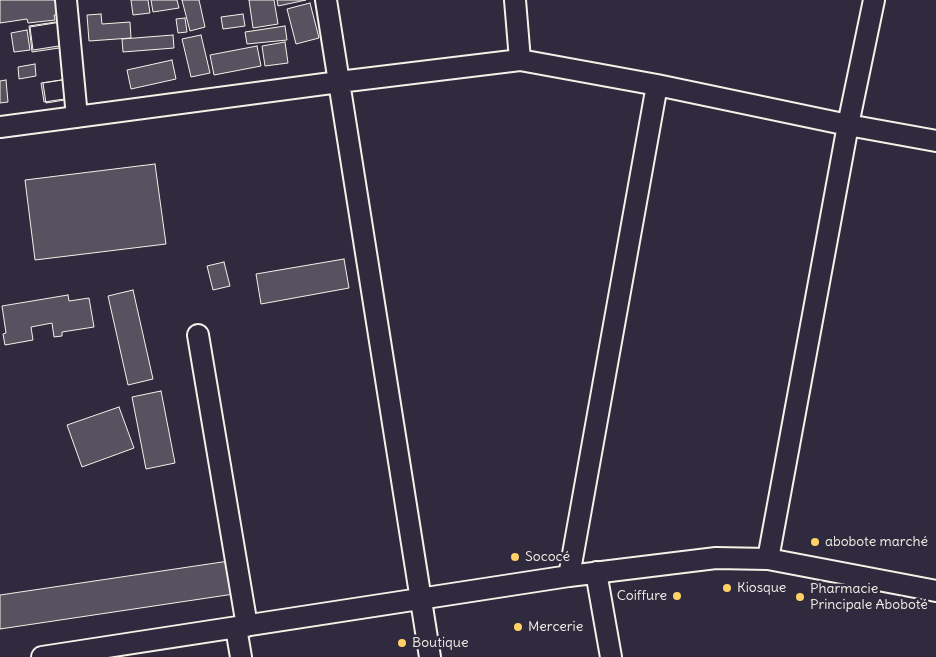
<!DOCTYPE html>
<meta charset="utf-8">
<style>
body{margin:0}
canvas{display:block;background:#2f2a3d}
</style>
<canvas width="936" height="657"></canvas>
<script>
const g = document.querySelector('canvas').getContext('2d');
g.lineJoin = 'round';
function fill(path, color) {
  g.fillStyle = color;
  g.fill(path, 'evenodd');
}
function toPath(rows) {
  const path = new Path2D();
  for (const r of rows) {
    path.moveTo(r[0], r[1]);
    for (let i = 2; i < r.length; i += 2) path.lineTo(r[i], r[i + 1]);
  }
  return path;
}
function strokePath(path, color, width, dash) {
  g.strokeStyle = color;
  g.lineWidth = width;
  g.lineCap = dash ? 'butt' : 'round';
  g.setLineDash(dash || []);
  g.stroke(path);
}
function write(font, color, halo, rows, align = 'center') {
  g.font = font + ' Delius,sans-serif';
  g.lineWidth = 5;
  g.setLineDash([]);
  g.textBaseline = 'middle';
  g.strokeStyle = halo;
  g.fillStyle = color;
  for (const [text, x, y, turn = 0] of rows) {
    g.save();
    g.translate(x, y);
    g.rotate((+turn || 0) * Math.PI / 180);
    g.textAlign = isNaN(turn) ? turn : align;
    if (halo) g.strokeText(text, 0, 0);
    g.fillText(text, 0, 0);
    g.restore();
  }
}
const building = toPath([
 [0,0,58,0,60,15,54,15,55,20,28,23,27,19,0,23,0,0],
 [131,0,148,0,150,13,133,15,131,0],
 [151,0,177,0,179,8,153,12,151,0],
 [182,0,199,0,205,27,190,31,182,0],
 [249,0,274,0,278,24,253,28,249,0],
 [277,0,306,0,278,6,277,0],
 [310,3,319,38,296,44,287,9,310,3],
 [101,14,102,24,130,22,131,38,89,41,87,15,101,14],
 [243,14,245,26,223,29,221,17,243,14],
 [185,18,187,32,178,33,176,19,185,18],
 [62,21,66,47,32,52,29,26,62,21],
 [61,22,65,45,33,50,30,27,61,22],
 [285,26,287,40,247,44,245,32,285,26],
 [27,30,30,50,14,52,11,33,27,30],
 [173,35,174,48,123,52,122,39,173,35],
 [201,35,210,73,191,77,182,39,201,35],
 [285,42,288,63,265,66,262,46,285,42],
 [257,46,261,66,214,75,210,55,257,46],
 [172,60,176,79,131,89,127,70,172,60],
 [35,64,36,76,19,79,18,67,35,64],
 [68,79,71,98,44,102,41,83,68,79],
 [68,79,71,99,46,103,43,83,68,79],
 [6,80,8,102,0,103,0,81,6,80],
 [155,164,166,244,35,260,25,180,155,164],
 [344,259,349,288,261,304,256,274,344,259],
 [224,262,230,286,213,290,207,266,224,262],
 [133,290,153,379,128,385,108,296,133,290],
 [68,295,69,301,89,298,94,327,62,332,62,336,54,337,52,323,31,327,33,340,5,345,3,334,6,333,2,306,68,295],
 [161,391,175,463,146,469,132,397,161,391],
 [119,407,134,448,82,467,67,425,119,407],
 [229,561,234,594,0,629,0,595,229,561]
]);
fill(building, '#56525f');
strokePath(building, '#f4f1e8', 1);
const minor = toPath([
 [66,0,77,117],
 [326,0,430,657],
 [515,0,520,60],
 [0,127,339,82,520,60,657,85,848,125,936,141],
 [198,335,247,626],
 [768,559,848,125,874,0],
 [596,572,611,657],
 [569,576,657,85],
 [236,628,241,657],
 [42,657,569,576,716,558,768,559,936,591]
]);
strokePath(minor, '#f4f1e8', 24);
strokePath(minor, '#2f2a3d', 20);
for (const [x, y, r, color] of [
 [815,542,5,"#ffd166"],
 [515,557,5,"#ffd166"],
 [727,588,5,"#ffd166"],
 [677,596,5,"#ffd166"],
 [800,597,5,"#ffd166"],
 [518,627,5,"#ffd166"],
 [402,643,5,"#ffd166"]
]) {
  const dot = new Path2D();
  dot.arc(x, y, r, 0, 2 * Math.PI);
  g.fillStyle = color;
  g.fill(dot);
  strokePath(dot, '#2f2a3d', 2);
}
write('14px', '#f4f1e8', '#2f2a3d', [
 ["abobote marché",825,542],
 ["Sococé",525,557],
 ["Kiosque",737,588],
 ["Pharmacie",810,589],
 ["Principale Aboboté",810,605],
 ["Coiffure",667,596,"right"],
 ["Mercerie",528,627],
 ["Boutique",412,643]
], 'left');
</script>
